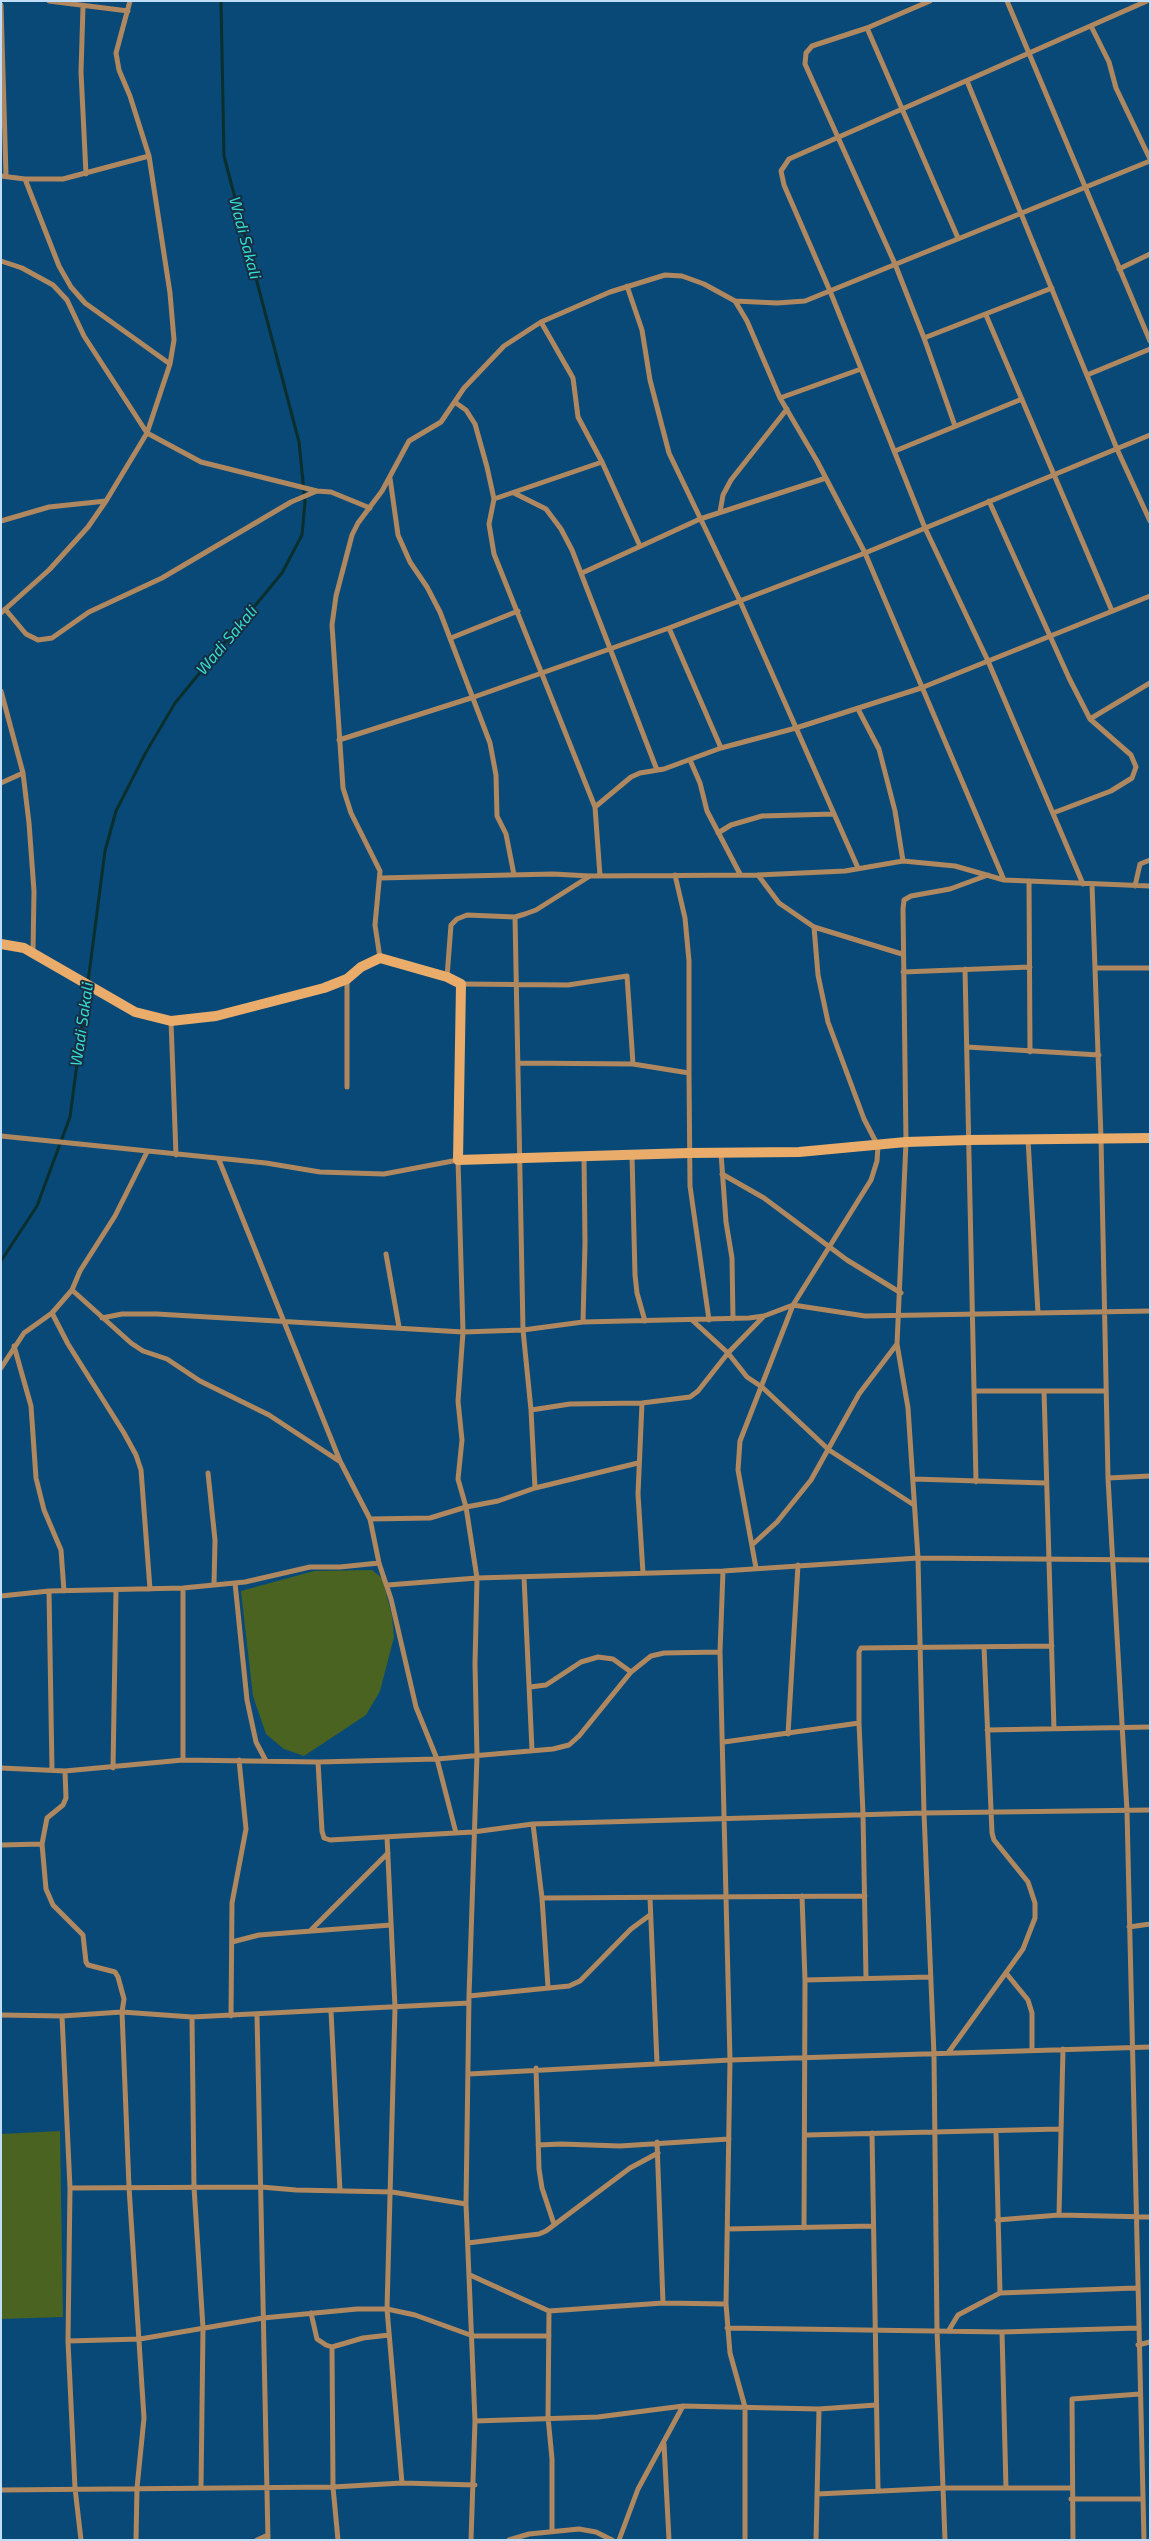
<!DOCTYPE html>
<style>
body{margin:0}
#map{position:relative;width:1151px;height:2541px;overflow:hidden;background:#094977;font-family:"Exo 2",sans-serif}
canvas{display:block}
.frame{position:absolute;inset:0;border:2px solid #c0ddf9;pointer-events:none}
</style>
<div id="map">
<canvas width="1151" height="2541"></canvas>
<div class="frame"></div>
</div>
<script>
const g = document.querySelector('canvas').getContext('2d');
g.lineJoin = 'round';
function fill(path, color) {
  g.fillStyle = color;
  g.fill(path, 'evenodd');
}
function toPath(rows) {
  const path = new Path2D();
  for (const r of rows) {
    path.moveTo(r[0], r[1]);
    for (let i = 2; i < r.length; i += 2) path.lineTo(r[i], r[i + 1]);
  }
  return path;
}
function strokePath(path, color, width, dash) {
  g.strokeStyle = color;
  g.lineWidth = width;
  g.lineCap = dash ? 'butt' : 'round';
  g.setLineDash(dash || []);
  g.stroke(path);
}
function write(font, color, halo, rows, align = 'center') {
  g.font = font + ' "Exo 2",sans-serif';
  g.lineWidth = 4;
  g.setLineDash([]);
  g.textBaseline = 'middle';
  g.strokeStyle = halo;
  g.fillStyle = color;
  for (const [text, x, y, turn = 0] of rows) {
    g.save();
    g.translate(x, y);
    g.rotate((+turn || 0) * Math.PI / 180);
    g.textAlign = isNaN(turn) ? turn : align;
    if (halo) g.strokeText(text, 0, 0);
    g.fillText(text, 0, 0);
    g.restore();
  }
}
fill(toPath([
 [372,1570,382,1578,392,1616,394,1637,380,1691,366,1715,304,1756,284,1749,266,1734,253,1696,241,1591,314,1571],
 [60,2131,63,2317,1,2319,1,2134]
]), '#4a6320');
strokePath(toPath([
 [88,982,105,851,116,811,145,754,175,703,282,573,302,535,305,502,299,442,224,156,221,1],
 [1,1261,37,1206,70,1117,87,988]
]), '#0b2f2c', 3);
strokePath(toPath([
 [49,1,128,11],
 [930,1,867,28,812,46,806,53,805,64,895,264,924,338,955,426],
 [1007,1,1150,341],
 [1,5,6,175],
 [83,7,81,72,86,174],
 [1091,26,1109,62,1116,88,1150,159],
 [867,28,958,238],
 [967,81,1117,449,1150,521],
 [1,176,25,179,63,179,149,156],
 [25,179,59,266,71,287,85,303,170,364],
 [1,261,22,268,53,285,67,300,84,336,147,433,201,462,317,491],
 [1119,269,1150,254],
 [627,286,642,330,650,380,669,453,740,601,858,868],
 [735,301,747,321,780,398,817,461,865,553,1004,880],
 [986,315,1112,611],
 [541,322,573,378,578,417,602,462,640,546],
 [924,338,1052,288],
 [1087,375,1150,349],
 [780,398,861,369],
 [456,403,466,410,475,424,487,467,494,499,489,524,494,554,595,807,600,876],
 [895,451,1022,399],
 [390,478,398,535,410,562,427,587,440,612,490,743,496,775,497,816,506,834,514,875],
 [514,493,546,509,561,529,572,550,657,770],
 [494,499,602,462],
 [989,501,1069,678,1090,719,1131,755,1136,767,1132,778,1111,791,1053,813],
 [720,512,723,495,731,480,787,409],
 [1,521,49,507,106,501],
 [582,573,700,519,826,478],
 [5,609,26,634,38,640,52,638,89,612,162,578,291,502,317,491,331,492,370,508],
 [1,613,49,570,88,527,106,501,147,433,170,364,174,340,170,293,149,156,130,96,119,70,116,53,130,1],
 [669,628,721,748],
 [451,638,518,611],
 [1,691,23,773,29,823,34,891,33,952],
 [858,709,879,749,895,811,903,861],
 [1090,719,1150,683],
 [339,740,474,697,669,628,865,553,1150,435],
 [690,760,700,783,707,811,740,874],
 [1,783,23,773],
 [595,807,631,777,640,773,664,769,721,748,796,728,921,688,1150,596],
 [718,833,731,825,762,816,834,814],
 [675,875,685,918,689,961,689,1073],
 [758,875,779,903,814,927,902,954],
 [380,878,553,874,590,876,758,875,845,871,903,861,955,866,1004,880,1150,886],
 [1029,881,1030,1052],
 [1083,884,988,661,925,528,830,291,784,185,781,171,789,159,1147,1],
 [1092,884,1101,1138,1108,1478,1127,1811,1144,2540],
 [1135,886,1140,864,1150,860],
 [515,917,523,1330,531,1410,535,1488],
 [380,958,375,925,380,871,351,813,343,788,332,625,336,596,352,535,358,523,382,491,409,441,441,422,464,388,504,346,541,322,610,292,665,275,682,276,704,284,735,301,777,303,805,301,1150,161],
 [1096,968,1150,968],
 [965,969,976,1482],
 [903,972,1030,967],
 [447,977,451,925,457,919,467,915,515,917,525,914,536,910,590,876],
 [461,984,568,985,627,976,633,1064],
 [171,1021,176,1155],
 [967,1047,1099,1055],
 [518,1063,633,1064,689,1073,690,1186,709,1320],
 [347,1087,347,979],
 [1,1136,266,1163,320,1172,384,1174,458,1160,463,1332,458,1401,462,1440,458,1479,466,1507,477,1578,475,1664,477,1755,469,1996,466,2204,475,2421,471,2540],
 [1028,1139,1038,1313],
 [721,1153,726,1222,732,1258,733,1319],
 [632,1155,635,1275,637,1293,645,1321],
 [219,1160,340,1461,370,1519,379,1563,391,1599,416,1707,437,1759,456,1833],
 [722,1174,764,1198,847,1260,901,1293],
 [386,1254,399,1327],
 [72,1290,131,1343,143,1351,167,1359,200,1381,269,1415,339,1461],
 [52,1313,68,1344,124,1433,136,1455,141,1470,150,1589],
 [102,1318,122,1314,157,1314,463,1332,523,1330,583,1322,585,1243,584,1156],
 [692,1320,728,1353,747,1377,762,1387,829,1450,914,1505],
 [583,1322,749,1318,764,1316,793,1305,865,1316,1150,1311],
 [14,1346,31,1406,36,1478,44,1510,61,1550,64,1591],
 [1,1368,24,1333,52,1313,72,1290,80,1271,115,1216,147,1152],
 [974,1391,1105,1391],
 [1044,1391,1054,1729],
 [642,1403,638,1494,643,1573],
 [531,1410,570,1404,642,1403,690,1397,698,1391,728,1353,764,1316],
 [208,1473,215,1540,214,1585],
 [1108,1478,1150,1476],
 [913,1479,1045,1483],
 [370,1519,430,1518,466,1507,498,1501,535,1488,638,1463],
 [752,1545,777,1522,811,1480,859,1394,897,1344],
 [756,1568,738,1470,740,1441,793,1305,871,1180,877,1161,878,1146,864,1119,828,1022,818,975,814,927],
 [723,1571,720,1652,730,2060,726,2304,730,2353,745,2407,745,2540],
 [524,1577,532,1750],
 [235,1583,247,1700,256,1742,266,1761],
 [388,1585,477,1578,723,1571,918,1558,1150,1560],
 [183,1588,183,1760],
 [49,1591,52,1770],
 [1,1596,49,1591,183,1588,245,1582,310,1567,340,1567,379,1563],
 [530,1687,546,1685,581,1662,598,1657,613,1659,631,1672],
 [987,1730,1150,1727],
 [788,1734,798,1565],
 [724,1742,859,1723],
 [318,1762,322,1831,324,1838,330,1840,473,1832,533,1824,924,1813,1150,1810],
 [1,1768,65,1771,183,1760,318,1762,437,1759,553,1749,569,1745,579,1736,631,1672,651,1656,664,1653,720,1652],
 [113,1768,116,1590],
 [65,1771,66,1798,63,1805,47,1818,42,1844,46,1889,53,1905,83,1935,86,1962,88,1965,115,1972,118,1977,124,1999,122,2012,129,2187,144,2418,137,2488,136,2540],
 [533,1824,542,1898,548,1987],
 [387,1837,395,2007,387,2309,402,2483],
 [1,1845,42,1844],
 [802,1896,805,1980,804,2228],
 [542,1898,865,1896],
 [650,1898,657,2063],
 [1129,1927,1150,1924],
 [311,1930,388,1853],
 [232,1942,259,1935,391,1925],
 [1006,1973,1028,2000,1032,2013,1032,2050],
 [866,1978,863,1814,859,1723,859,1652,861,1648,1052,1646],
 [805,1980,931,1977],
 [469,1996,569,1986,580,1981,631,1929,650,1915],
 [331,2011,340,2191],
 [1,2015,62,2016,122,2012,192,2017,469,2003],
 [257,2015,268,2540],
 [62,2016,70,2188,68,2341,75,2488,81,2540],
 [231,2016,232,1903,246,1829,239,1760],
 [192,2017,194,2187,203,2328,201,2488],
 [948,2053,1023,1949,1035,1918,1035,1903,1028,1882,994,1840,992,1833,984,1647],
 [536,2068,539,2169,542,2188,554,2224],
 [469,2074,730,2060,1150,2047],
 [996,2132,1000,2293],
 [872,2133,878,2490],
 [806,2135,1060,2129],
 [657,2142,663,2303],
 [538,2145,561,2144,620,2146,729,2139],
 [70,2188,261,2187,296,2190,392,2192,466,2204],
 [1059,2215,1063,2049],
 [997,2220,1059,2215,1150,2217],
 [728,2229,872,2226],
 [468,2243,539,2234,546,2231,630,2168,658,2153],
 [470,2275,549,2311,548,2417,552,2459,552,2531],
 [549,2311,663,2303,726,2304],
 [311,2313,317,2339,326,2345,332,2347,363,2338,389,2335],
 [727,2328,1002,2332,1138,2328],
 [949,2330,958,2315,1000,2293,1136,2288],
 [1002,2332,1006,2488],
 [68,2341,140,2339,263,2318,357,2309,387,2309,415,2315,473,2336,549,2336],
 [1138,2345,1150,2342],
 [332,2347,333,2487,338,2540],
 [475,2421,598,2417,683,2406,819,2409,876,2405],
 [664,2444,669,2540],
 [1,2490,333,2487,402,2483,475,2485],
 [817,2494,945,2488,1072,2488],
 [1071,2499,1143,2499],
 [257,2540,268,2535],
 [509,2540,529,2534,579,2529,596,2532,612,2540],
 [619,2540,638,2489,683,2406],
 [816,2540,819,2409],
 [945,2540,937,2330,934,2055,924,1813,918,1558,908,1408,897,1344,906,1142,903,909,904,900,911,896,950,889,988,875],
 [1073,2540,1072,2399,1140,2394]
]), '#af8860', 5);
strokePath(toPath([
 [1,944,24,948,135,1012,171,1021,216,1016,324,988,347,979,361,967,380,958,447,977,461,984,458,1160,689,1153,799,1152,906,1142,969,1140,1150,1138]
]), '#e9ac6a', 10);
write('italic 16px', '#36ddd1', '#162e43', [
 ["Wadi Sakali",245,238,75],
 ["Wadi Sakali",227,640,-50],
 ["Wadi Sakali",82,1024,-82]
]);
</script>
